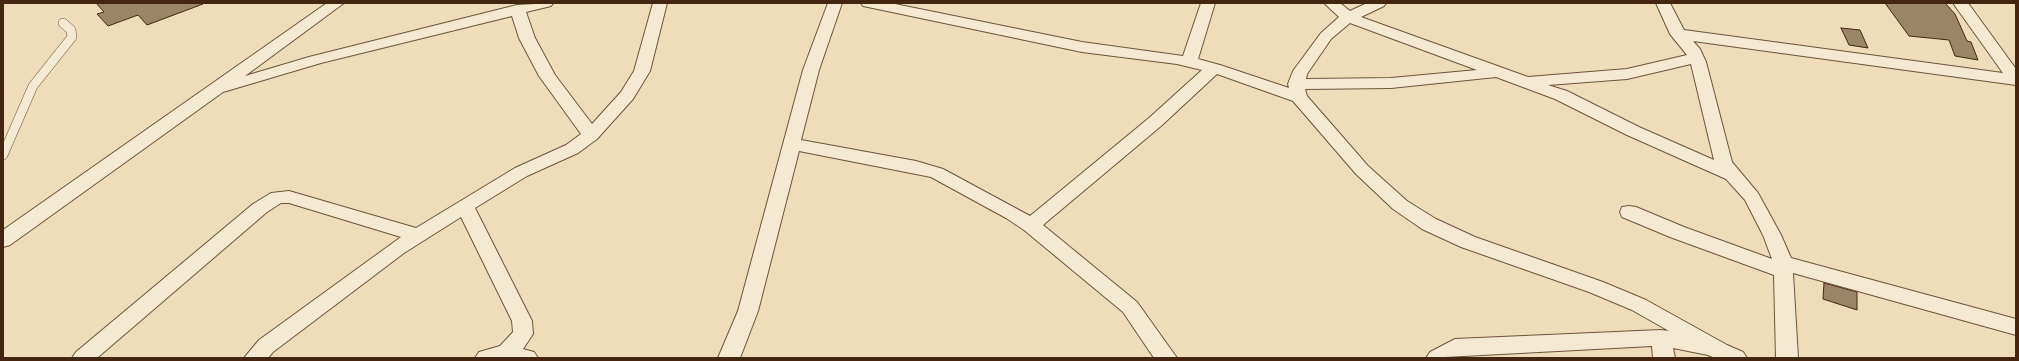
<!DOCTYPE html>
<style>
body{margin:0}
#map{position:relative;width:2019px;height:361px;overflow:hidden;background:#eeddb8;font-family:"Libre Caslon Text",serif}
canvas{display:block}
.frame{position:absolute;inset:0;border:4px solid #442610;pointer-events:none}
</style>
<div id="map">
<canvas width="2019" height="361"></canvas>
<div class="frame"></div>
</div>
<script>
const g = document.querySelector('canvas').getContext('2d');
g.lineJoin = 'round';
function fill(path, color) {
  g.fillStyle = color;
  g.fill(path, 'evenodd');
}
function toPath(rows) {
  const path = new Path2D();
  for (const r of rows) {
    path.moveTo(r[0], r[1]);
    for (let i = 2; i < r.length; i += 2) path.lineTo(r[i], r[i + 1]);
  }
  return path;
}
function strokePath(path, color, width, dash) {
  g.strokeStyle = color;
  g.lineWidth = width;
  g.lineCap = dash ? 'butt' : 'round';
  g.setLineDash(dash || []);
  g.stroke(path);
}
const building = toPath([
 [96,3,202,3,203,4,147,25,138,15,108,26,97,14,104,12,96,3],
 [1885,3,1945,3,1955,14,1967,41,1971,42,1978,60,1955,56,1949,40,1909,36,1885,3],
 [1841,28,1860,30,1868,48,1849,45,1841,28],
 [1824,283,1857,292,1857,310,1823,299,1824,283]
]);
fill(building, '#9c8567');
strokePath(building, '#442610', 1);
const service = toPath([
 [3,155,33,86,72,37,71,30,63,23]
]);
const minor = toPath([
 [327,3,344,3,245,76,309,57,517,5,553,3,551,6,526,12,535,38,555,75,592,124,621,92,634,71,653,3,667,3,650,71,633,99,597,139,578,153,527,176,475,208,532,321,533,334,523,349,534,352,538,358,475,358,479,352,500,346,513,332,512,321,461,217,404,253,273,352,268,358,244,358,259,340,401,237,289,203,281,203,267,212,97,358,72,358,76,352,253,204,271,193,289,191,416,228,515,168,566,145,581,134,539,76,519,38,512,16,321,63,223,92,10,245,3,247,3,230,327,3],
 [828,3,842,3,819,70,801,140,916,161,943,169,1030,216,1149,118,1202,70,1177,64,1082,52,868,7,863,6,861,3,890,3,1082,42,1183,56,1201,3,1215,3,1198,59,1220,65,1289,88,1288,84,1293,71,1321,33,1339,17,1324,3,1340,3,1350,11,1367,3,1386,3,1384,6,1361,17,1528,77,1627,69,1687,55,1670,34,1656,3,1670,3,1684,30,2003,73,1953,3,1968,3,2016,69,2016,85,1693,41,1700,49,1706,62,1732,162,1758,193,1781,235,1791,258,2016,319,2016,335,1793,273,1798,358,1776,358,1774,275,1670,237,1622,217,1620,212,1622,207,1629,206,1636,207,1684,227,1772,259,1763,235,1745,200,1726,179,1627,135,1555,99,1496,77,1391,88,1305,89,1307,96,1368,166,1407,201,1436,219,1475,237,1603,282,1646,300,1727,345,1743,352,1747,358,1715,358,1708,355,1673,348,1675,358,1653,358,1652,346,1426,358,1430,352,1455,339,1661,330,1669,331,1632,310,1589,292,1461,247,1422,229,1393,209,1356,174,1293,101,1217,74,1161,126,1043,225,1137,302,1177,358,1154,358,1123,312,1024,230,1006,218,931,177,799,151,758,311,740,358,718,358,738,311,803,70,828,3],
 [1350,23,1477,70,1391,78,1306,79,1307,74,1331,39,1350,23],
 [1691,64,1714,160,1639,127,1567,91,1548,85,1627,79,1691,64]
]);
strokePath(service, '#6e543a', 10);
strokePath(minor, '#6e543a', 2);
strokePath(service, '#f4e9d1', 9);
fill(minor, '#f4e9d1');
</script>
